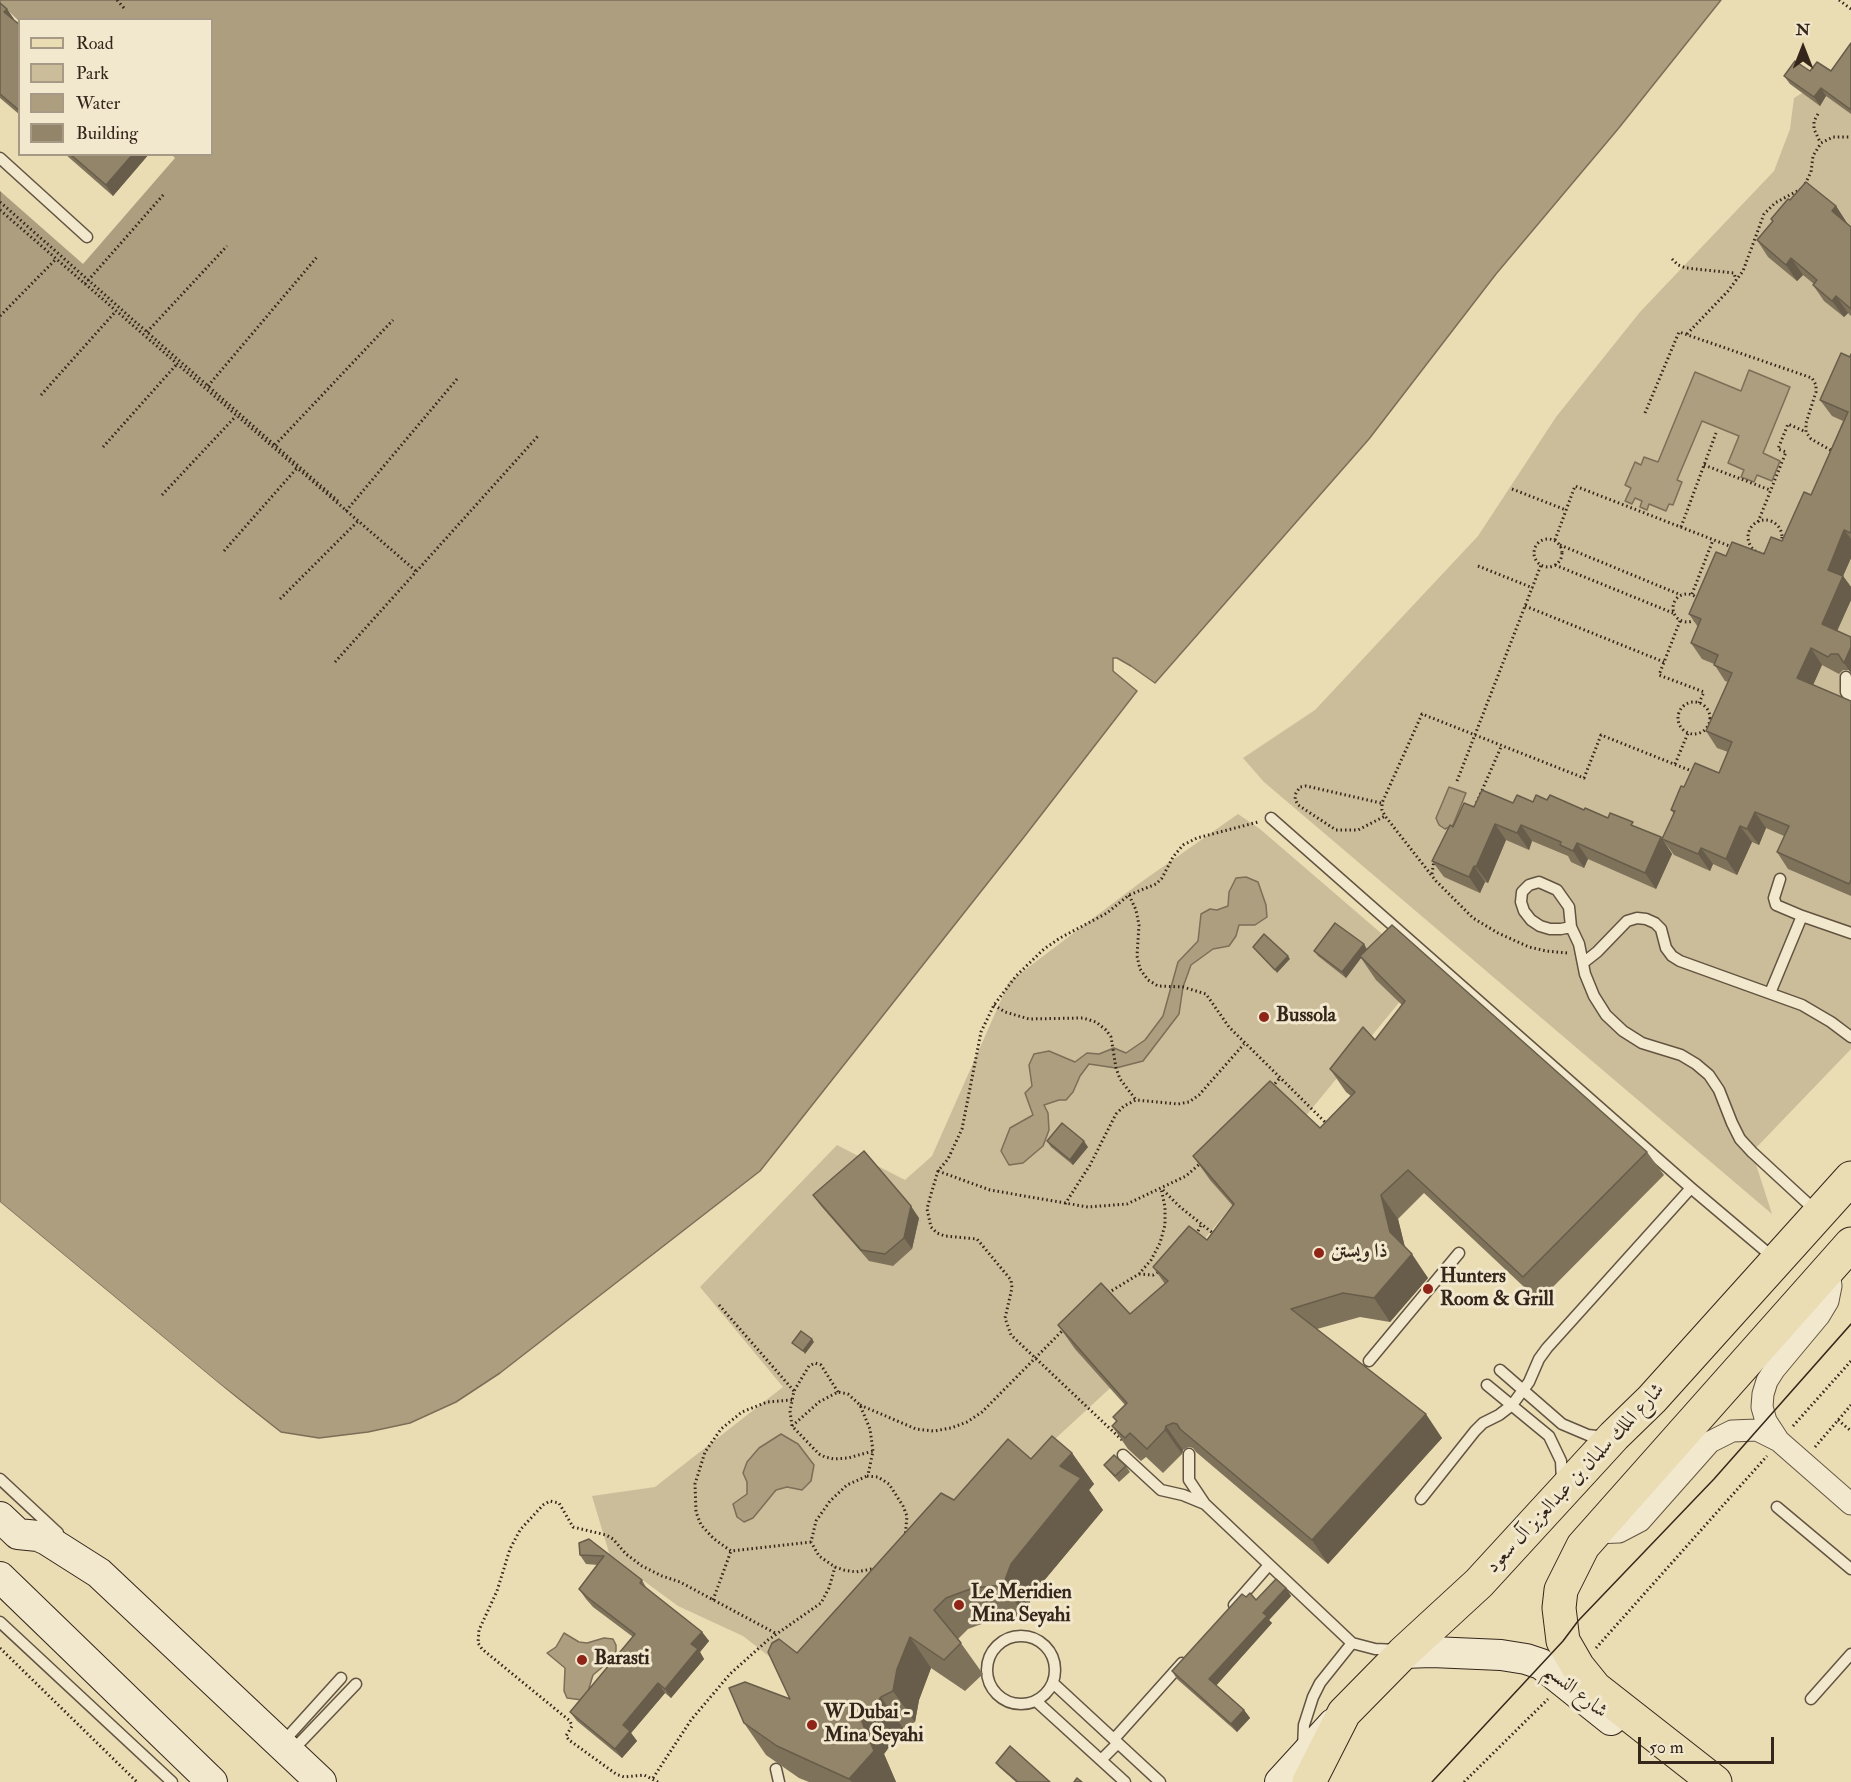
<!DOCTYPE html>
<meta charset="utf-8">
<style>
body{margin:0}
#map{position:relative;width:1851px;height:1782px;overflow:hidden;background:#eadcb3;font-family:"IM FELL Double Pica",serif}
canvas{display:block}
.legend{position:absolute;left:18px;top:18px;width:195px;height:138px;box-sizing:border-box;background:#f1e8ce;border:2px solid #a69a86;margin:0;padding:8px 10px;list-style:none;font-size:18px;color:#35261b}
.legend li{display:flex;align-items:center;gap:12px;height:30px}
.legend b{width:30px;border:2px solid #a69a86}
.north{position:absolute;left:1773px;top:18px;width:60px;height:60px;-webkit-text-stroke:4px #f1e8ce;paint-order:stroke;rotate:0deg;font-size:16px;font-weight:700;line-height:24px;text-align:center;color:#35261b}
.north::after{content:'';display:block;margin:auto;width:21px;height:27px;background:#35261b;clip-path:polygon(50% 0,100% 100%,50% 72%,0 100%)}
.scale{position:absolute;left:1638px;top:1737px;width:136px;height:27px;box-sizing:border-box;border:3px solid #35261b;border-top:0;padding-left:8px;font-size:18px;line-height:21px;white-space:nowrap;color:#35261b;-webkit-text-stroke:4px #f1e8ce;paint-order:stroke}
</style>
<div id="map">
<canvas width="1851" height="1782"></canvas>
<ul class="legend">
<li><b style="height:8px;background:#eadcb3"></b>Road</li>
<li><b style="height:16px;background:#cbbd99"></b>Park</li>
<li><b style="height:16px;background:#ac9e7f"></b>Water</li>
<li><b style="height:16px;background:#93856a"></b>Building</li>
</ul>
<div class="north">N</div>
<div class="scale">50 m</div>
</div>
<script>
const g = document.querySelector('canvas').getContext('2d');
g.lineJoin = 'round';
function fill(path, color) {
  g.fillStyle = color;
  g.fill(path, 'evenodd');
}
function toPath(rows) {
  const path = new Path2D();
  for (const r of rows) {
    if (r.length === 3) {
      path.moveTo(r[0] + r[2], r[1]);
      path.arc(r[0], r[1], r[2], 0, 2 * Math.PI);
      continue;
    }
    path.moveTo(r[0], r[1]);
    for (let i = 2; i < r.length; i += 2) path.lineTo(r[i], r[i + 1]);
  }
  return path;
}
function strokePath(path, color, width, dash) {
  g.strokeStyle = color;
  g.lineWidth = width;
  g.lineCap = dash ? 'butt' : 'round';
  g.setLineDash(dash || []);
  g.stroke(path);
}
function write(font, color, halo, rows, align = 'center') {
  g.font = font + ' "IM FELL Double Pica",Amiri,serif';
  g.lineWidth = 6;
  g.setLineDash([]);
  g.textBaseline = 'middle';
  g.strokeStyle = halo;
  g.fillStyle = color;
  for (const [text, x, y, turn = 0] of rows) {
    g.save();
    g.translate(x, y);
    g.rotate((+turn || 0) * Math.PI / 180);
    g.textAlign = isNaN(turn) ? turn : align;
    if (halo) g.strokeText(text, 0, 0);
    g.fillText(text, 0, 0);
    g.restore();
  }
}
fill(toPath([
 [1851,63,1851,1049,1752,1152,1772,1214,1264,782,1243,758,1315,710,1478,536,1556,417,1640,312,1774,171,1790,129,1794,98],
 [1238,814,1260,829,1425,971,1184,1264,1146,1355,1055,1439,820,1696,743,1636,678,1606,610,1556,592,1496,655,1487,783,1387,700,1287,837,1145,905,1180,932,1156,1009,982,1137,885]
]), '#cbbd99');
const water = toPath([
 [0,0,1721,0,1618,129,1496,274,1369,439,1155,683,1131,666,1117,658,1113,658,1113,671,1137,691,1024,837,760,1171,500,1373,456,1402,410,1423,368,1432,319,1438,281,1432,216,1381,0,1202,0,0],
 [20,20,212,20,212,154,20,154,20,20],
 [1749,370,1790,387,1763,453,1780,461,1772,481,1757,475,1754,482,1741,477,1744,470,1728,463,1739,436,1702,421,1677,480,1682,482,1673,505,1669,504,1666,511,1649,504,1647,510,1640,507,1642,501,1635,498,1632,504,1625,501,1631,488,1625,485,1635,462,1641,465,1644,457,1658,462,1695,372,1741,391,1749,370],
 [1449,787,1466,793,1453,825,1445,829,1439,825,1436,818,1449,787],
 [1246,877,1258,882,1266,905,1267,917,1255,925,1239,925,1236,936,1229,946,1213,949,1191,965,1183,987,1179,1014,1143,1061,1116,1068,1089,1064,1080,1076,1073,1092,1066,1100,1059,1100,1044,1105,1048,1113,1049,1130,1043,1146,1023,1163,1009,1165,1001,1151,1010,1128,1033,1115,1025,1093,1032,1086,1029,1065,1034,1054,1049,1051,1075,1062,1087,1053,1099,1054,1114,1048,1126,1053,1145,1040,1163,1016,1178,962,1198,941,1201,914,1210,909,1217,910,1228,906,1229,892,1236,878,1246,877],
 [781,1434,798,1444,814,1465,811,1481,802,1490,787,1487,776,1490,753,1518,744,1522,737,1517,733,1504,747,1494,747,1482,743,1473,747,1462,759,1448,781,1434],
 [564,1633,579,1642,587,1643,604,1638,613,1639,616,1645,616,1651,612,1659,593,1675,586,1698,582,1700,567,1698,564,1691,565,1668,547,1653,556,1647,564,1633]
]);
fill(water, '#ac9e7f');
strokePath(water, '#7c6e57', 1.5);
fill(toPath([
 [0,3,19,21,20,154,171,154,175,158,83,264,0,191],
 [0,1202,216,1381,283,1436,279,1434,214,1384,11,1215,0,1206]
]), '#eadcb3');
const lane = toPath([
 [0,158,87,237],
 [1846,677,1846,692,1851,698],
 [1271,818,1691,1188,1775,1259],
 [1780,879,1774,898,1776,905,1802,916,1851,933],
 [1571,927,1569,907,1557,890,1539,882,1529,885,1522,892,1521,902,1524,911,1531,920,1540,926,1550,929,1561,929,1571,927,1579,944,1585,974,1594,996,1606,1015,1623,1031,1642,1043,1681,1055,1696,1064,1709,1075,1719,1090,1732,1123,1740,1139,1752,1152,1817,1212],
 [1583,963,1597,952,1627,921,1637,918,1646,919,1655,923,1661,929,1666,948,1672,956,1680,961,1802,1005,1831,1022,1851,1037],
 [1770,993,1802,916],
 [1369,1361,1459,1253],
 [1500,1370,1562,1424,1588,1435,1605,1437],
 [1487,1385,1549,1436,1561,1461,1562,1481],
 [1189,1454,1189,1480,1205,1504,1352,1643,1375,1649,1397,1650],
 [1123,1455,1161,1490,1183,1495,1205,1504],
 [0,1479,58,1533],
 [1421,1499,1475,1431,1483,1423,1499,1415,1512,1405,1529,1382,1539,1359,1547,1348,1691,1188],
 [1777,1507,1851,1569],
 [1234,1605,1269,1565],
 [0,1622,172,1782],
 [1021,1670,34],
 [1053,1683,1160,1782],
 [1811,1699,1851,1654],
 [1036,1701,1125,1782],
 [1114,1739,1182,1663],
 [283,1742,341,1678],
 [1303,1748,1304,1725,1313,1697,1320,1683,1352,1643],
 [290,1753,356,1684],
 [1101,1760,1118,1743],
 [776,1769,779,1782]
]);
const street = toPath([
 [1779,1441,1766,1421,1762,1407,1763,1394,1767,1381,1774,1370,1819,1316,1828,1301,1831,1286,1829,1269],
 [1594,1533,1619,1532,1640,1521,1710,1442,1732,1431,1757,1430,1779,1441,1851,1504]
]);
const secondary = toPath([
 [0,1517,18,1534,38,1536,47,1540,99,1573,321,1782],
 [0,1577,212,1782],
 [1403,1653,1432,1652,1501,1655,1526,1659,1541,1664,1611,1720],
 [1280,1782,1333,1724]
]);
const primary = toPath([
 [1309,1782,1344,1713,1403,1653,1479,1583,1614,1436,1652,1399,1851,1178],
 [1715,1782,1595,1688,1578,1667,1563,1641,1559,1608,1561,1590,1583,1546,1851,1244]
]);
strokePath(lane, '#625441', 13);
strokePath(street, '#625441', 23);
strokePath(secondary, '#35261b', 32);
strokePath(primary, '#35261b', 35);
strokePath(toPath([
 [117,0,124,8],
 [1839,0,1851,9],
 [1818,114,1814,121,1814,129,1820,142],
 [1805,184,1811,172,1813,156,1821,143,1833,137,1851,137],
 [0,202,338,501],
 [0,210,417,572],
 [1672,259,1678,265,1686,268,1734,273,1736,280],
 [85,284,164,194],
 [0,316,56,259],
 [147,332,227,246],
 [1687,334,1728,291,1743,271,1764,214,1775,203,1801,189],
 [208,386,317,257],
 [41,395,116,311],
 [1645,413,1679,332,1812,378,1816,385,1816,392,1806,423,1806,432,1811,439,1834,452],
 [275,445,393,320],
 [103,447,177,364],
 [1704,465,1770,490],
 [1512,489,1566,510],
 [162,495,236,416],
 [346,511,457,379],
 [1765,537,17],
 [1758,522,1786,452,1778,449,1788,424,1806,432],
 [1681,527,1716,433],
 [1548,553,14],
 [1555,540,1575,486,1732,547],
 [1560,545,1681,595],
 [224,551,297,468],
 [1555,565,1673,613],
 [1478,566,1533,588],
 [1687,608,14],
 [1692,594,1713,540],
 [280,599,358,521],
 [1525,606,1664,662],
 [1680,621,1659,675,1704,692,1699,703],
 [335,662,538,436],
 [1694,718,16],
 [1675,764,1688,733],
 [1457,781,1541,565],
 [1381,803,1306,786,1300,787,1296,793,1295,799,1298,805,1336,830,1358,830,1385,816],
 [1473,811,1501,747],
 [1432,874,1434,860],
 [1129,895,1136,910,1139,925,1137,956,1140,969,1148,980,1158,986,1183,987,1206,994,1229,1027,1327,1124],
 [1567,953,1546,951,1529,947,1498,933,1473,918,1436,881,1385,816,1382,810,1382,803,1422,714,1584,778,1601,735,1694,772],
 [994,1005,1005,1012,1029,1019,1083,1018,1096,1022,1106,1030,1111,1037,1116,1068,1120,1079,1136,1100],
 [1272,1087,1279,1079],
 [938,1171,990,1190,1088,1207,1127,1204,1186,1176,1202,1162],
 [1163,1190,1180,1207,1214,1234],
 [1065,1204,1090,1165,1116,1114,1124,1106,1136,1100,1178,1104,1189,1102,1199,1095,1244,1044],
 [1196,1235,1201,1225],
 [1139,1274,1153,1275,1160,1271],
 [1108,1293,1139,1274,1151,1260,1160,1243,1165,1225,1165,1207,1161,1188],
 [719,1305,794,1391],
 [838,1392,821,1365,815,1363,809,1366,794,1391,790,1411,792,1426,819,1454,825,1457,834,1459,848,1458,873,1451],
 [792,1400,767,1402,742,1412,721,1429,705,1452,695,1484,696,1512,701,1525,714,1539,731,1551,811,1542],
 [860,1405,916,1429,934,1431,951,1428,967,1422,982,1412,1063,1330],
 [1838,1420,1851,1431],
 [792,1426,819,1402,838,1392,848,1394,860,1405,870,1429,873,1451,868,1475],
 [1793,1426,1851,1361],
 [1122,1440,1011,1335,1005,1318,1012,1288,1011,1280,977,1239,945,1236,937,1233,931,1227,927,1209,931,1194,938,1171,948,1159,962,1129,981,1032,994,1005,1016,976,1044,949,1060,938,1107,913,1129,895,1156,884,1162,878,1173,857,1183,845,1197,838,1258,822],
 [1815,1447,1851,1405],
 [867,1476,878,1477,889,1484,903,1506,907,1516,905,1538,894,1556,877,1568,856,1572,844,1570,835,1567,819,1556,811,1542,816,1521,830,1501,847,1485,867,1476],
 [713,1600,731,1551],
 [0,1648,137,1782],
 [1596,1648,1767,1456],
 [653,1778,691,1720,730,1674,768,1640,821,1603,829,1588,835,1567],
 [658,1782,644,1775,624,1777,616,1774,569,1740,566,1736,572,1726,570,1721,482,1649,478,1643,479,1630,497,1591,510,1549,520,1530,543,1505,550,1501,559,1503,573,1527,606,1535,613,1539,626,1554,642,1566,662,1576,680,1582,777,1634],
 [1464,1782,1548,1699]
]), '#35261b', 3, [1.5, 3]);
strokePath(lane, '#f1e8ce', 10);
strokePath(street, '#f1e8ce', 21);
strokePath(secondary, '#f1e8ce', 30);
strokePath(primary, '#eadcb3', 33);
strokePath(toPath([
 [1432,1782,1563,1641,1578,1621,1714,1479,1851,1324]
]), '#35261b', 1.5);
fill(toPath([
 [0,3,7,9,14,20,20,25,20,115,0,98],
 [1851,43,1851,114,1826,96,1820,106,1790,84,1784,76,1831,71],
 [65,154,149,154,113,196],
 [1790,200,1836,206,1847,223,1846,223,1851,227,1851,316,1848,313,1844,317,1824,301,1813,285,1814,284,1803,275,1797,281,1768,257,1757,240,1773,222,1771,219],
 [1851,354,1851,558,1843,576,1851,587,1851,600,1837,631,1851,647,1851,673,1849,670,1843,670,1839,674,1822,665,1813,685,1851,701,1851,896,1788,869,1777,852,1784,836,1766,828,1759,845,1752,842,1737,875,1713,864,1710,871,1674,855,1662,839,1674,814,1671,810,1684,787,1719,773,1728,752,1717,748,1706,731,1728,682,1725,681,1714,664,1702,659,1691,643,1698,627,1689,614,1726,556,1764,554,1782,541,1811,495,1843,421,1832,416,1820,400],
 [1547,800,1584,810,1635,827,1661,837,1672,854,1656,889,1588,859,1584,868,1571,862,1568,856,1532,841,1529,850,1506,840,1488,883,1485,882,1480,893,1444,877,1432,861,1453,827,1474,807],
 [1364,944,1367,949,1647,1152,1664,1175,1539,1301,1424,1193,1398,1219,1405,1247,1428,1278,1390,1322,1360,1317,1317,1329,1442,1438,1328,1564,1196,1452,1193,1448,1189,1447,1183,1450,1182,1454,1163,1473,1146,1457,1141,1461,1128,1449,1112,1426,1116,1421,1113,1417,1125,1405,1075,1349,1058,1325,1130,1314,1165,1284,1153,1267,1207,1240,1233,1206,1210,1180,1193,1156,1320,1128,1351,1096,1346,1092,1330,1069,1375,1040,1402,1005,1376,980,1361,958,1346,978,1318,956,1314,951],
 [1047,1141,1088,1147,1073,1165,1051,1147],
 [813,1195,919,1218,912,1249,893,1266,869,1261,821,1206],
 [1072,1453,1094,1484,1089,1490,1103,1510,1032,1595,1025,1616,995,1619,968,1629,958,1639,983,1674,965,1691,931,1668,919,1700,915,1722,903,1728,884,1754,896,1782,809,1782,799,1778,766,1755,744,1723,790,1699,797,1653,954,1500,1031,1459],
 [1104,1465,1126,1466,1130,1472,1119,1482,1108,1470],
 [589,1539,642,1580,647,1589,702,1632,709,1641,700,1652,704,1659,671,1698,665,1693,631,1733,637,1741,622,1758,577,1721,570,1712,633,1637,593,1607,586,1599,579,1589,598,1565,586,1564,580,1555],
 [1286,1588,1291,1596,1269,1620,1272,1623,1216,1685,1244,1710,1250,1718,1237,1732,1177,1679,1172,1671,1246,1597,1256,1600],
 [996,1763,1050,1782,1016,1782,999,1767]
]), '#7e725b');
fill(toPath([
 [7,9,14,19,11,22,4,12],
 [1821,88,1826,96,1820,106,1814,97],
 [133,154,149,154,113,196,106,185],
 [1836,206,1847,223,1843,227,1832,211],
 [1791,258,1803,275,1797,281,1786,265],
 [1836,296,1848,313,1844,317,1832,301],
 [1844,530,1851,539,1851,558,1843,576,1851,587,1851,600,1833,640,1822,624,1828,570],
 [1851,647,1851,673,1844,663],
 [1811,648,1822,665,1809,694,1797,678],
 [1755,812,1766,828,1759,845,1747,829],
 [1495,824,1506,840,1488,883,1476,867],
 [1521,825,1532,841,1529,850,1517,833],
 [1740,826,1752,842,1737,875,1726,859],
 [1661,837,1672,854,1656,889,1645,873],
 [1577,843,1588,859,1584,868,1573,851],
 [1701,848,1713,864,1710,871,1698,854],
 [1474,866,1485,882,1480,893,1469,877],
 [1364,944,1367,950,1346,978,1342,972],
 [1288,956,1290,959,1277,973,1275,970],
 [1084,1141,1088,1147,1073,1165,1070,1160],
 [1381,1195,1398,1219,1407,1256,1390,1232],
 [911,1206,919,1218,912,1249,904,1238],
 [1412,1254,1428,1278,1390,1322,1374,1298],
 [812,1339,814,1342,805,1354,803,1351],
 [1426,1414,1442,1438,1328,1564,1312,1540],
 [1166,1426,1183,1450,1182,1454,1165,1430],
 [1072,1453,1094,1484,1089,1490,1103,1510,1032,1595,1025,1616,1003,1585,1011,1564,1060,1466],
 [1286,1588,1291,1596,1269,1620,1272,1623,1215,1687,1209,1679,1263,1613],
 [702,1632,709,1641,700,1652,704,1659,671,1698,665,1689,691,1644],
 [910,1637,931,1668,919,1700,915,1722,893,1691,897,1669],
 [658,1683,665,1693,631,1733,637,1741,622,1758,615,1749,623,1725],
 [881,1697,903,1728,884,1754,896,1782,852,1782,849,1779,862,1722],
 [1244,1710,1250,1718,1237,1732,1231,1724]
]), '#675d4a');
const building = toPath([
 [0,3,7,9,4,12,20,25,20,111,0,94,0,3],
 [1851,43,1851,110,1821,88,1814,97,1784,76,1795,61,1810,71,1817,62,1831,71,1851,43],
 [70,154,133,154,106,185,70,154],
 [1806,182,1836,206,1832,211,1851,227,1851,309,1836,296,1832,301,1813,285,1817,280,1791,258,1786,265,1757,240,1773,221,1771,219,1788,199,1790,200,1806,182],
 [1841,353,1850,357,1851,354,1851,533,1844,530,1828,570,1843,576,1822,624,1851,637,1851,647,1844,663,1838,654,1831,654,1828,657,1811,648,1797,678,1851,701,1851,880,1849,884,1777,852,1789,826,1755,812,1747,829,1740,826,1726,859,1701,848,1698,854,1662,839,1675,811,1671,810,1681,786,1684,787,1695,763,1719,773,1732,742,1706,731,1732,673,1714,665,1718,655,1691,643,1701,619,1689,614,1716,552,1726,556,1732,542,1764,554,1771,537,1782,541,1804,492,1811,495,1848,412,1820,400,1841,353],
 [1482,790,1513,803,1517,795,1533,802,1536,795,1547,800,1550,795,1584,810,1585,808,1608,818,1610,813,1633,822,1631,825,1661,837,1645,873,1577,843,1573,851,1560,845,1561,842,1521,825,1517,833,1495,824,1476,867,1474,866,1469,877,1432,861,1450,825,1453,827,1464,803,1474,807,1482,790],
 [1335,923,1364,944,1342,972,1314,951,1335,923],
 [1392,925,1647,1152,1523,1277,1408,1170,1381,1195,1390,1232,1412,1254,1374,1298,1343,1293,1291,1309,1426,1414,1312,1540,1180,1429,1177,1424,1173,1423,1166,1426,1165,1430,1147,1449,1130,1433,1125,1438,1112,1426,1117,1421,1113,1417,1127,1403,1058,1325,1101,1283,1130,1314,1168,1281,1153,1267,1189,1226,1207,1240,1234,1204,1193,1156,1270,1081,1320,1128,1355,1092,1330,1069,1363,1027,1375,1040,1405,1001,1360,956,1392,925],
 [1264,934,1288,956,1275,970,1253,947,1264,934],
 [1062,1123,1084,1141,1070,1160,1047,1141,1062,1123],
 [864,1151,911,1206,904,1238,885,1254,861,1250,813,1195,864,1151],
 [801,1331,812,1339,803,1351,792,1343,801,1331],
 [1052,1436,1072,1453,1060,1466,1081,1478,1011,1564,1003,1585,973,1588,946,1598,934,1610,961,1643,944,1660,910,1637,897,1669,893,1691,881,1697,862,1722,874,1751,849,1779,777,1746,744,1723,729,1688,745,1682,790,1699,768,1652,772,1643,779,1639,797,1653,941,1493,954,1500,1008,1439,1031,1459,1052,1436],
 [1114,1455,1126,1466,1115,1476,1104,1465,1114,1455],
 [589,1539,642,1580,640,1583,702,1632,691,1644,698,1649,665,1689,658,1683,623,1725,630,1731,615,1749,570,1712,635,1634,587,1597,579,1589,604,1556,580,1555,579,1543,589,1539],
 [1276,1579,1286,1588,1263,1613,1267,1616,1209,1679,1244,1710,1231,1724,1172,1671,1242,1594,1246,1597,1250,1593,1256,1600,1276,1579],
 [1010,1746,1050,1782,1018,1782,996,1763,1010,1746],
 [1077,1778,1082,1782,1074,1782,1077,1778]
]);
fill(building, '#93856a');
strokePath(building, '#675d4a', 1.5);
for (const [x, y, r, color] of [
 [1264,1017,6,"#8f2418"],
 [1319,1253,6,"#8f2418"],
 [1428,1289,6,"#8f2418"],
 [959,1605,6,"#8f2418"],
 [582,1660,6,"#8f2418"],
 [812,1725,6,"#8f2418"]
]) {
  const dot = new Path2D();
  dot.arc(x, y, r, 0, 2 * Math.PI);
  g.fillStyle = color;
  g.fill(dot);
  strokePath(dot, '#f1e8ce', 2);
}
write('bold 20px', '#35261b', '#f1e8ce', [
 ["Bussola",1276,1017],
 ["ذا ويستن",1331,1253],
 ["Hunters",1440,1278],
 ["Room & Grill",1440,1301],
 ["Le Meridien",971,1594],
 ["Mina Seyahi",971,1617],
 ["Barasti",594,1660],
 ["W Dubai -",824,1714],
 ["Mina Seyahi",824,1737]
], 'left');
write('20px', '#35261b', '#f1e8ce', [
 ["شارع الملك سلمان بن عبدالعزيز آل سعود",1576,1479,-47],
 ["شارع النسيم",1575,1692,38]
]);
</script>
